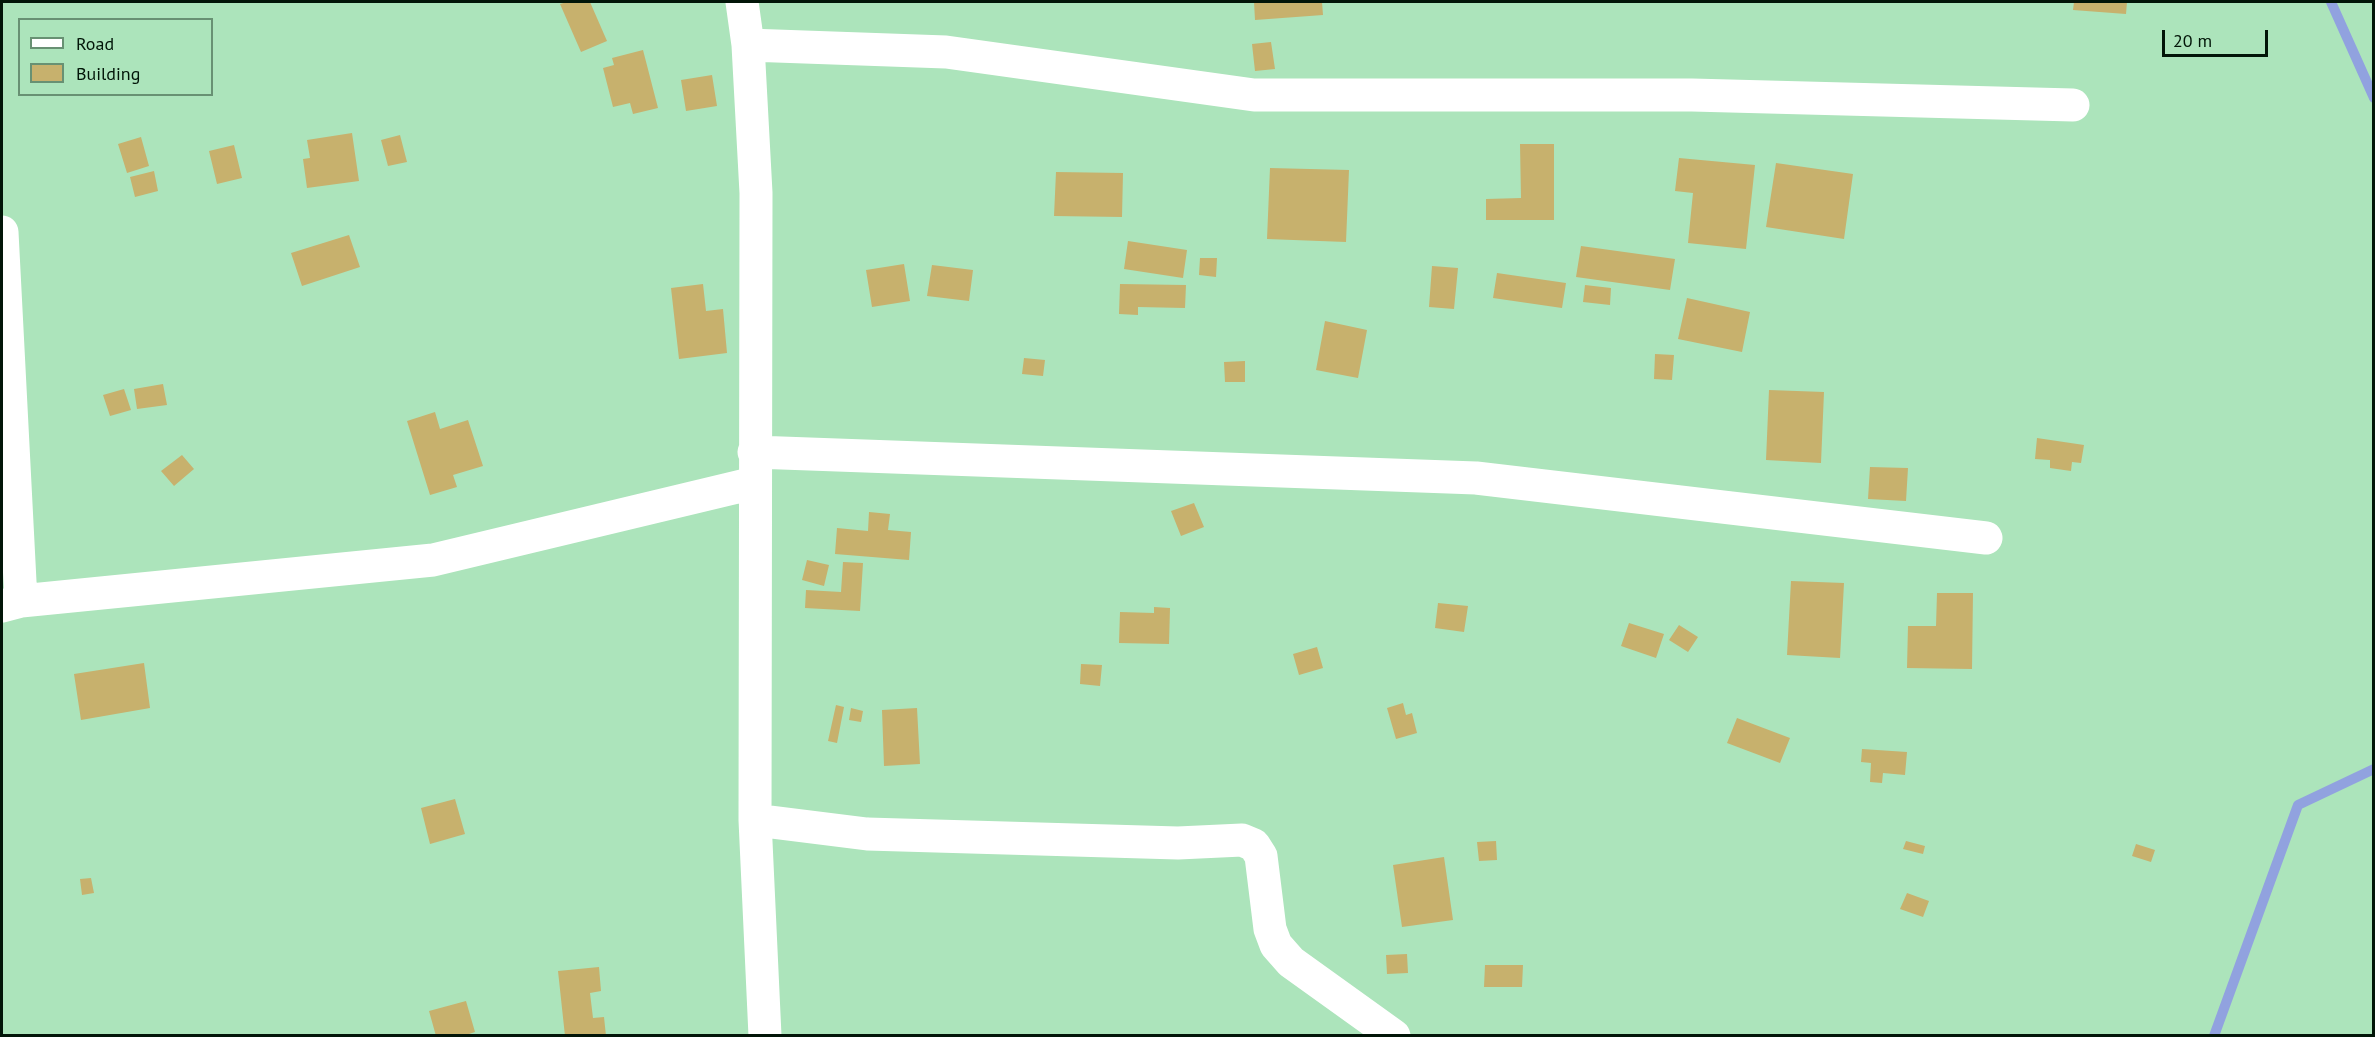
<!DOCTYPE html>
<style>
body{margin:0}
#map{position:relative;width:2375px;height:1037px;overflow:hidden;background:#ace4bb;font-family:"PT Sans",sans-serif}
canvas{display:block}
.frame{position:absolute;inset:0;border:3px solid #021508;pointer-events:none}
.legend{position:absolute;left:18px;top:18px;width:195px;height:78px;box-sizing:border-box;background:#ace4bb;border:2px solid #689173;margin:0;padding:8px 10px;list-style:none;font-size:18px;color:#021508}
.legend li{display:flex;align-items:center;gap:12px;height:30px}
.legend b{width:30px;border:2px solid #689173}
.scale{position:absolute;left:2162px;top:30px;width:106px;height:27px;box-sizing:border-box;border:3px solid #021508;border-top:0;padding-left:8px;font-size:18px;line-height:21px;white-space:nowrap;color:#021508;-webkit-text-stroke:4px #ace4bb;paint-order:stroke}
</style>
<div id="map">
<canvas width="2375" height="1037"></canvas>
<div class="frame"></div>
<ul class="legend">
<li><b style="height:8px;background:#fff"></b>Road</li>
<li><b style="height:16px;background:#c7b16d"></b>Building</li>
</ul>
<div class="scale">20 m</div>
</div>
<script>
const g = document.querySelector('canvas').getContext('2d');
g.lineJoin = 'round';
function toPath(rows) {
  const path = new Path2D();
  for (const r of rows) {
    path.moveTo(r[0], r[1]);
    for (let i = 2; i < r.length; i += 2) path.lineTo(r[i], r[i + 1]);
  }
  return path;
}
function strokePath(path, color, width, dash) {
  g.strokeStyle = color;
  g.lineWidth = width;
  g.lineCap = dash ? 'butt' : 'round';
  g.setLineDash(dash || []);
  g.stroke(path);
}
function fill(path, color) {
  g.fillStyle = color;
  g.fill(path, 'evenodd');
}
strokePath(toPath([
 [2331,2,2374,98],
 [2214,1036,2298,805,2374,769]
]), '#91a2df', 10);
fill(toPath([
 [567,2,590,2,607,41,581,52,560,4],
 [1254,2,1322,2,1323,15,1255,20],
 [2074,2,2127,2,2126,14,2073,10],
 [1271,42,1275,69,1255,71,1252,44],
 [643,50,658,108,633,114,630,103,613,107,603,68,614,65,612,58],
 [712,75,717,106,686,111,681,80],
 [352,133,359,181,307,188,303,159,310,158,307,140],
 [400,135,407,162,388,166,381,140],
 [141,137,149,166,127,173,118,144],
 [1520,144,1554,144,1554,220,1486,220,1486,199,1521,198],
 [234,145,242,178,217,184,209,151],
 [1679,158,1755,165,1746,249,1688,243,1693,193,1675,191],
 [1776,163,1853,174,1844,239,1766,227],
 [1270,168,1349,170,1346,242,1267,239],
 [154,171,158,191,135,197,130,177],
 [1056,172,1123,173,1122,217,1054,216],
 [349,235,360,267,302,286,291,253],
 [1128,241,1187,250,1183,278,1124,269],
 [1581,246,1675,259,1670,290,1576,277],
 [1200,258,1217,258,1216,277,1199,275],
 [904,264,910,301,872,307,866,270],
 [932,265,973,270,969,301,927,296],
 [1432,266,1458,268,1454,309,1429,307],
 [1497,273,1566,283,1562,308,1493,298],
 [703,284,706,311,723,309,727,353,679,359,671,288],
 [1120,284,1186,285,1185,308,1138,307,1138,315,1119,314],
 [1585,285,1611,288,1610,305,1583,302],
 [1687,298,1750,312,1742,352,1678,339],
 [1325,321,1367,330,1358,378,1316,370],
 [1655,354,1674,355,1672,380,1654,379],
 [1024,358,1045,360,1043,376,1022,374],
 [1245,361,1245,382,1225,382,1224,362],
 [163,384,167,405,137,409,134,389],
 [124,389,131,410,110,416,103,395],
 [1769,390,1824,392,1821,463,1766,460],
 [435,412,440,429,468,420,483,466,453,475,457,487,430,495,407,421],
 [2037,438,2084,445,2081,463,2072,462,2071,471,2050,468,2050,460,2035,459],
 [182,455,194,469,174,486,161,471],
 [1870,467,1908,468,1906,501,1868,499],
 [1194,503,1204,527,1181,536,1171,511],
 [869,512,890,514,888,530,911,532,909,560,835,554,837,528,868,531],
 [807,560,829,565,824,586,802,580],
 [843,562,863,563,860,611,805,608,806,590,841,592],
 [1791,581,1844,583,1840,658,1787,655],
 [1937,593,1973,593,1972,669,1907,668,1908,626,1936,626],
 [1438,603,1468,606,1464,632,1435,628],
 [1154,607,1170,608,1169,644,1119,643,1120,612,1154,613],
 [1629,623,1664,634,1656,658,1621,646],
 [1679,625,1698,637,1688,652,1669,640],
 [1317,647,1323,668,1299,675,1293,654],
 [144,663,150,708,81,720,74,674],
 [1081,664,1102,665,1100,686,1080,684],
 [1403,703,1406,715,1412,713,1417,733,1396,739,1387,708],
 [836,705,844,707,837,743,828,741],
 [851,708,863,711,861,722,849,720],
 [917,708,920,764,884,766,882,710],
 [1737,718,1790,738,1780,763,1727,743],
 [1862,749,1907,752,1905,775,1883,773,1882,783,1870,782,1871,763,1861,762],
 [455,799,465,834,430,844,421,808],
 [1496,841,1497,860,1479,861,1477,842],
 [1906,841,1925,846,1923,854,1903,849],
 [2136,844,2155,850,2151,862,2132,856],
 [1444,857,1453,920,1402,927,1393,865],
 [91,878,94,893,82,895,80,879],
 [1907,893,1929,901,1923,917,1900,909],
 [1407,954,1408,973,1387,974,1386,955],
 [1485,965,1523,965,1522,987,1484,987],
 [599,967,601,991,590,993,593,1018,604,1017,606,1036,565,1036,558,971],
 [466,1001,475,1032,463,1036,436,1036,429,1011]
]), '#c7b16d');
strokePath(toPath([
 [742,2,748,45,756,193,755,820,765,1036],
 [748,45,946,52,1254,95,1692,95,2073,105],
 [2,232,21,601],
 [754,452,1476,478,1986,538],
 [2,606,21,601,433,560,754,483],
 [755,820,867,834,1178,843,1242,840,1254,845,1261,856,1270,929,1276,945,1291,962,1394,1036]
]), '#fff', 33);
</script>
